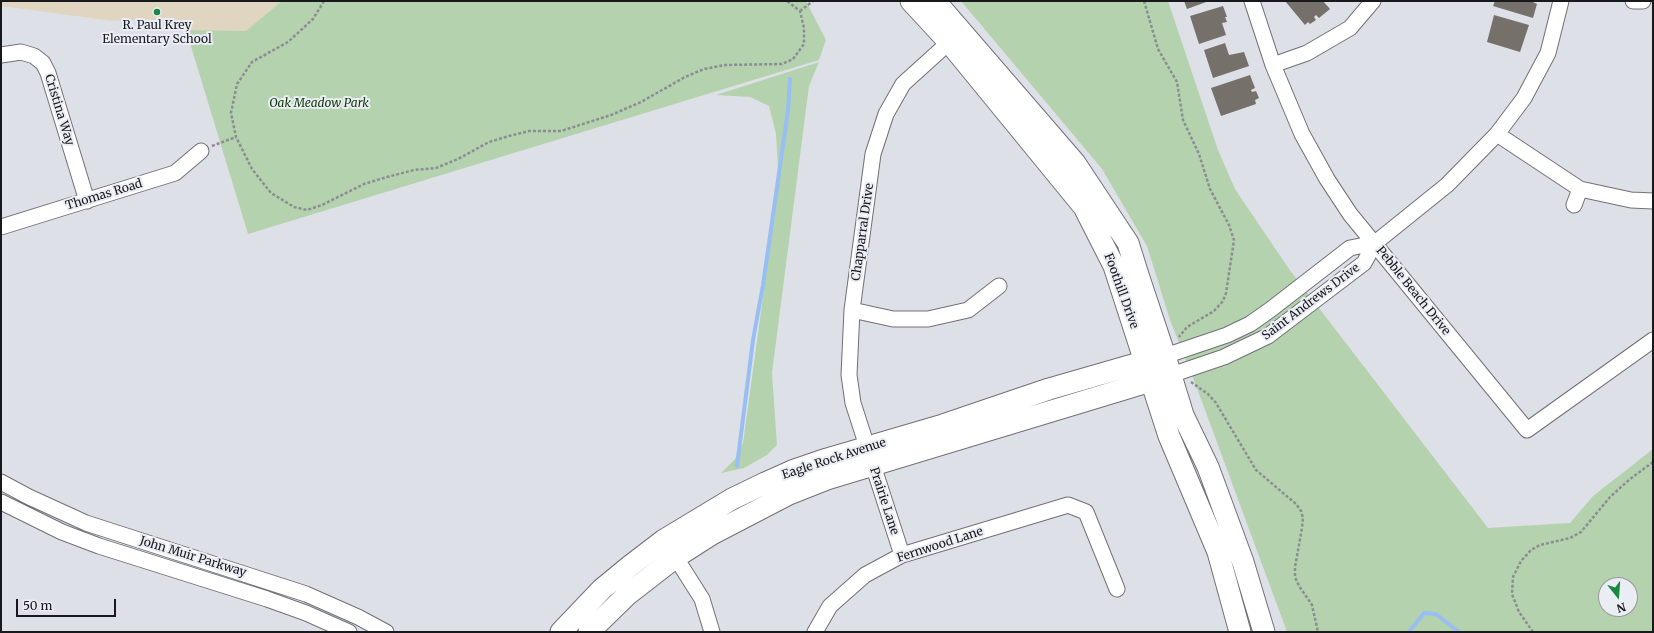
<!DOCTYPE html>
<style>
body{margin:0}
#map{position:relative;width:1654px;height:633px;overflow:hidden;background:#dee0e8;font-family:Merriweather,serif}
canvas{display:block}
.frame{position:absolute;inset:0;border:2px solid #18191c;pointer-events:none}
.north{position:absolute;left:1598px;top:577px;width:40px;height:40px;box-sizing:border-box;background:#ebedf5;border:1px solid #97989e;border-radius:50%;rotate:163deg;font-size:11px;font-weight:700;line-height:16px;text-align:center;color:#18191c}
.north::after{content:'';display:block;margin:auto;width:14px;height:18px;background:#198941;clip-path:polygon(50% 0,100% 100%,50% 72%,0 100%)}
.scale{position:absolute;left:16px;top:599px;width:100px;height:18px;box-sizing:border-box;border:2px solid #18191c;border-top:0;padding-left:5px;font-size:12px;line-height:14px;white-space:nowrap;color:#18191c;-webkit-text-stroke:3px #ebedf5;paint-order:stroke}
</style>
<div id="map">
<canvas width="1654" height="633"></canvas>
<div class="frame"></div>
<div class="north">N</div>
<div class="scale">50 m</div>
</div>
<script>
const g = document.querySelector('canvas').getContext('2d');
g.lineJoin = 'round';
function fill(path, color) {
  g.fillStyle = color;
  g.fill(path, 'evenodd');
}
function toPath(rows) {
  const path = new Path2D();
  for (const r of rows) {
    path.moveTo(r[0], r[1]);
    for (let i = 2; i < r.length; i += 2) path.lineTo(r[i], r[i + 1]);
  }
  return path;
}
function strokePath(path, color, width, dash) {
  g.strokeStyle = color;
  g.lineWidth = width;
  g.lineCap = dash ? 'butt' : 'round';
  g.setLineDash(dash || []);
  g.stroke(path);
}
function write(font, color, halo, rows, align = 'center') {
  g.font = font + ' Merriweather,serif';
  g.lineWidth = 4;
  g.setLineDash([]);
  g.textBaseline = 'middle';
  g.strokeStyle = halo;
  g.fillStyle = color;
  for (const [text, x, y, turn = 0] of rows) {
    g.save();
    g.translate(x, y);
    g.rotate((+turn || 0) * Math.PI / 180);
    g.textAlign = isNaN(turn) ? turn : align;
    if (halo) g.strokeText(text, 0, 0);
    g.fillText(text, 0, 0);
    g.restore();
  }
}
fill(toPath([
 [1,1,282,1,246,32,186,30,148,19,113,21,1,6]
]), '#e0d5c1');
fill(toPath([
 [282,1,806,1,826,40,819,60,248,234,186,30,246,31],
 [961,1,1168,1,1218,150,1235,189,1289,269,1488,528,1570,523,1593,496,1653,449,1653,632,1287,632,1198,391,1170,320,1147,246,1102,169],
 [1606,585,1630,585,1630,609,1606,609],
 [819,62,809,86,772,373,777,445,767,455,744,468,721,473,735,459,743,443,767,267,778,168,776,134,769,106,750,97,716,95]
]), '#b5d2af');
strokePath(toPath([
 [737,466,753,340,763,285,788,110,790,79],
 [1409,632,1424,613,1436,614,1459,632]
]), '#98bef3', 4);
fill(toPath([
 [1184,1,1209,1,1187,9],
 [1285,1,1323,1,1330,9,1319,18,1316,15,1314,17,1316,20,1310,24,1308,22,1305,25],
 [1495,1,1533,1,1533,2,1537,4,1533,18,1493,6],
 [1223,6,1227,17,1225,17,1227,22,1222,23,1226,35,1199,44,1190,16],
 [1494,15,1529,25,1520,52,1487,42],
 [1225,43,1229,55,1244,52,1249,66,1213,78,1204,50],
 [1250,75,1255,88,1251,90,1252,92,1256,91,1259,98,1255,100,1256,104,1221,116,1211,88]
]), '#75706a');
const street = toPath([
 [1252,1,1273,65,1302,134,1327,179,1350,214,1527,430,1653,340],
 [1633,1,1643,1],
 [1,55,21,52,34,56,43,63,48,73,87,201],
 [1273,65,1307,53,1350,28,1373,1],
 [1497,134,1580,189,1631,200,1653,201],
 [1574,205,1580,189],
 [1,227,175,173,201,151],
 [852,310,893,319,928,319,968,310,999,286],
 [1165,356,1227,335,1250,324,1270,310,1350,248,1375,243],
 [1171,375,1224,357,1268,336,1364,263,1375,243,1447,185,1497,134,1524,98,1548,53,1561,1],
 [1,482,29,497,86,523,306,594,358,617,386,632],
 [1,502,62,532,99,546,267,599,306,613,349,632],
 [671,550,702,599,712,632],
 [902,555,853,403,849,375,852,310,873,154,886,114,903,84,956,36],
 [815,632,830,606,865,575,902,555,1068,505,1086,512,1117,589]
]);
const secondary = toPath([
 [911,1,949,42,1084,207,1114,266,1169,436,1218,552,1240,632],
 [935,1,1075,163,1128,243,1138,275,1165,356,1183,415,1208,467,1243,562,1264,632],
 [561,632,602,589,630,566,664,540,732,499,765,483,792,471,827,459,943,425,1049,389,1160,357],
 [589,632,627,595,676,557,712,534,789,494,827,479,1164,377]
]);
strokePath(street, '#707178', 17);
strokePath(secondary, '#707178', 23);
strokePath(toPath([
 [324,1,313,19,288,42,252,62,237,84,231,113,236,137,252,169,271,193,294,207,307,210,322,205,364,184,387,177,414,170,436,168,458,159,489,142,509,136,529,131,561,131,611,115,641,102,685,77,704,69,725,65,782,64,793,59,804,44,804,28,800,11,787,1],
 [1144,1,1158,49,1177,82,1183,120,1199,154,1210,189,1229,225,1234,240,1226,293,1223,301,1214,311,1187,327,1179,337],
 [800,11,813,1],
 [212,146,236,137],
 [1191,382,1208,394,1216,403,1256,470,1296,504,1301,511,1303,518,1302,528,1295,567,1295,577,1299,586,1312,605,1318,632],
 [1533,632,1519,612,1512,594,1513,577,1521,561,1531,550,1540,545,1570,538,1581,532,1610,497,1630,479,1653,462]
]), '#8b8d93', 2.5, [3, 2]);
strokePath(street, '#fff', 15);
strokePath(secondary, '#fff', 21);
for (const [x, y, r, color] of [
 [157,12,4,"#198941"]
]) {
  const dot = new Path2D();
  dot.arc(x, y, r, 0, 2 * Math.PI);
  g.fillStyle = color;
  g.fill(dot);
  strokePath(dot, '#ebedf5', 1.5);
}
write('12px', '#18191c', '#ebedf5', [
 ["R. Paul Krey",157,26],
 ["Elementary School",157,40]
]);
write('italic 12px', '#0e3803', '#ebedf5', [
 ["Oak Meadow Park",319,104]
]);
write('12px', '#18191c', '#ebedf5', [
 ["Cristina Way",59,110,73],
 ["Thomas Road",104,195,-17],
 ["Chapparral Drive",863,232,-82],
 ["Foothill Drive",1121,291,70],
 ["Pebble Beach Drive",1413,291,51],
 ["Saint Andrews Drive",1311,302,-37],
 ["Eagle Rock Avenue",834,459,-18],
 ["Prairie Lane",884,501,72],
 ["Fernwood Lane",940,545,-18],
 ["John Muir Parkway",193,557,17]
]);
</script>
